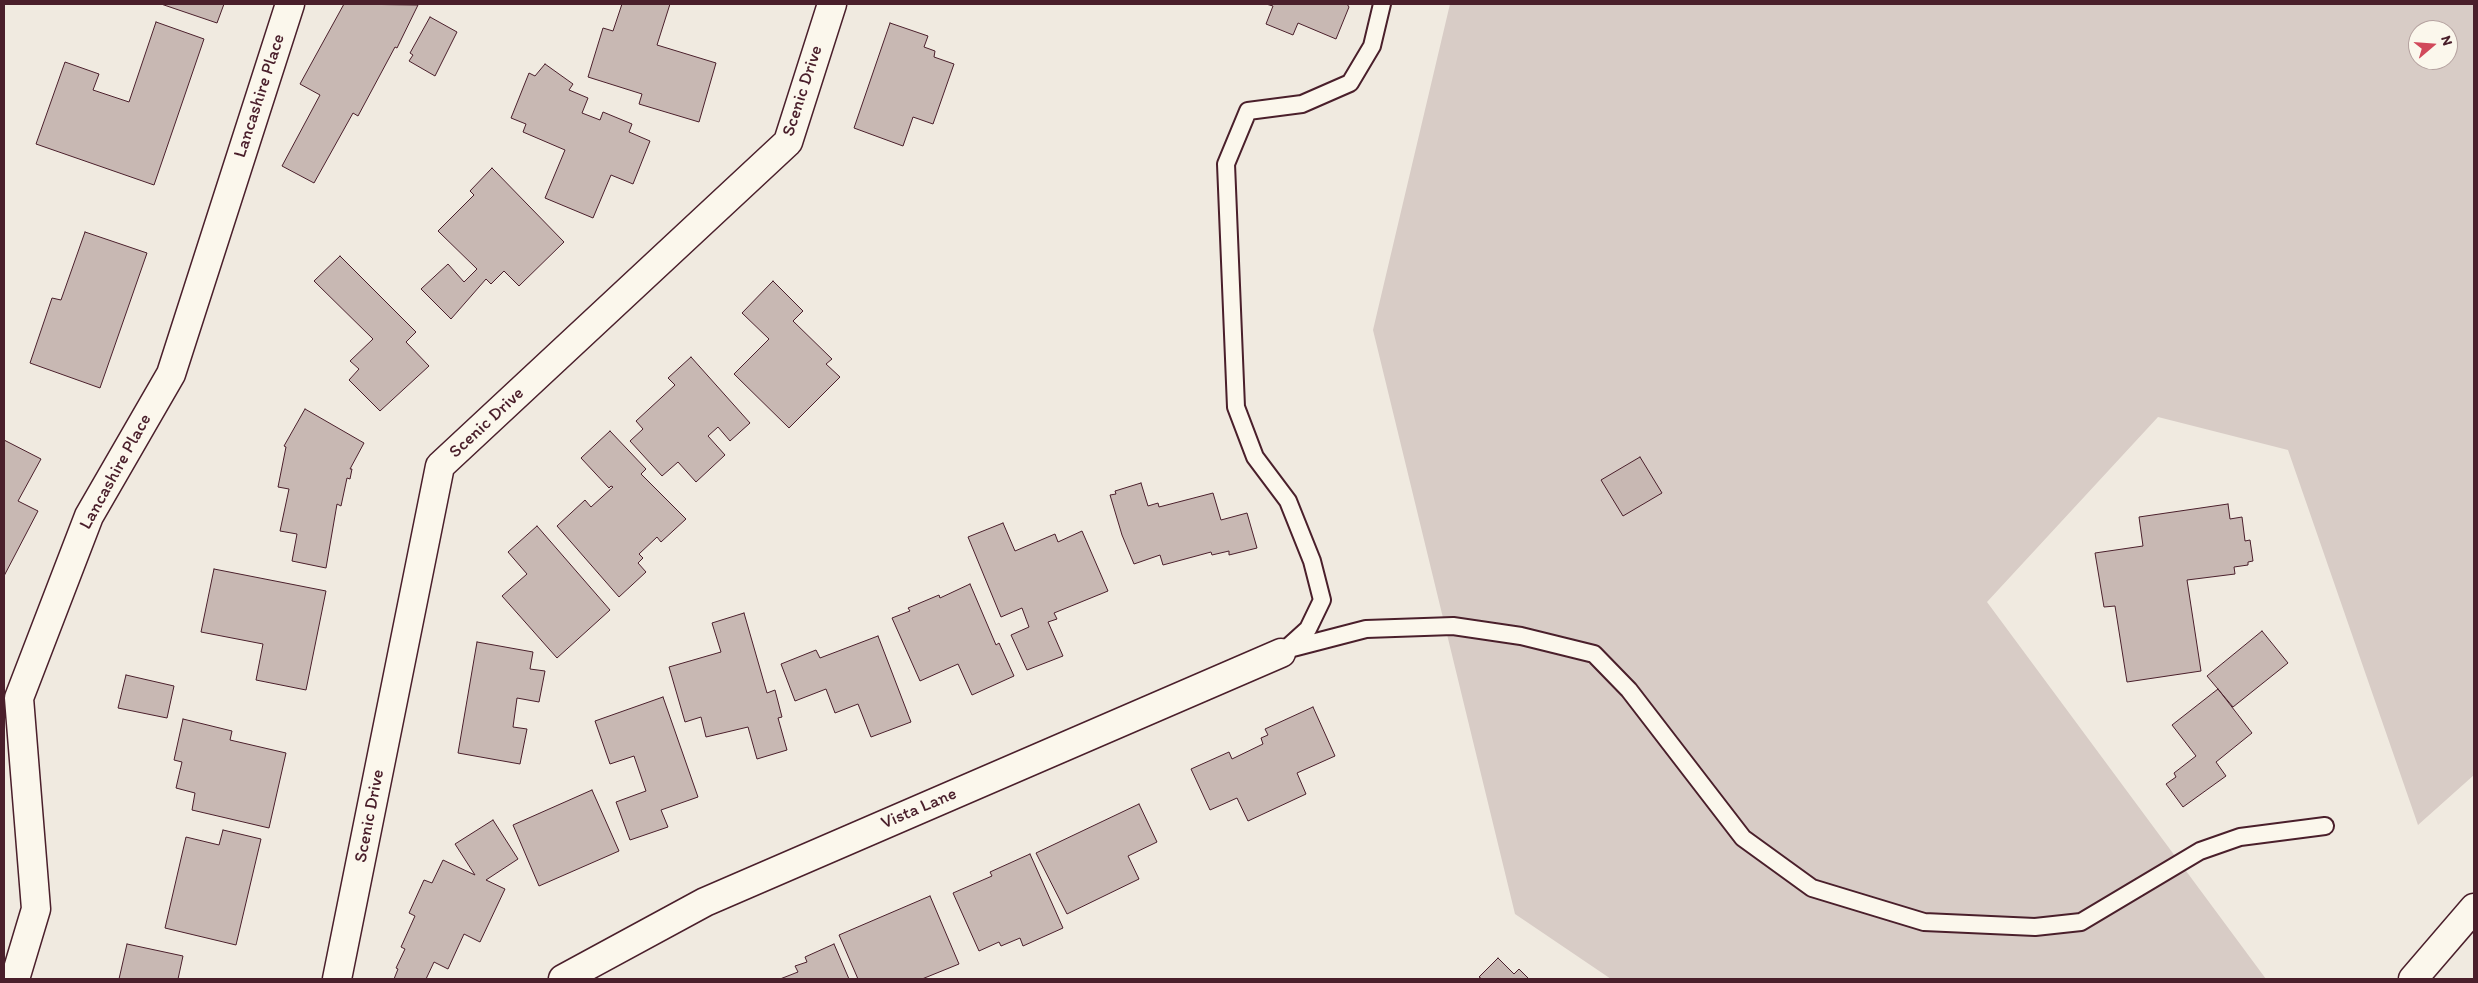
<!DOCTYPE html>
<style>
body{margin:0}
#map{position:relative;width:2478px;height:983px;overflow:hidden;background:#f0eae0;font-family:Itim,sans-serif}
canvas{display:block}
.frame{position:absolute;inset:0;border:5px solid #4a1f2b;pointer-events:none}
.north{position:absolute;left:2408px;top:20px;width:50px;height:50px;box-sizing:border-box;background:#fbf7ec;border:1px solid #b4a19f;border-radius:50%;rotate:72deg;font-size:14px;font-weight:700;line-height:20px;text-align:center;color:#4a1f2b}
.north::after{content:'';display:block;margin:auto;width:18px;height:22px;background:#d1495b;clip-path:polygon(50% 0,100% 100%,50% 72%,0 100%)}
</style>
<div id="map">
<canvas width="2478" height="983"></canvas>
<div class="frame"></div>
<div class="north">N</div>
</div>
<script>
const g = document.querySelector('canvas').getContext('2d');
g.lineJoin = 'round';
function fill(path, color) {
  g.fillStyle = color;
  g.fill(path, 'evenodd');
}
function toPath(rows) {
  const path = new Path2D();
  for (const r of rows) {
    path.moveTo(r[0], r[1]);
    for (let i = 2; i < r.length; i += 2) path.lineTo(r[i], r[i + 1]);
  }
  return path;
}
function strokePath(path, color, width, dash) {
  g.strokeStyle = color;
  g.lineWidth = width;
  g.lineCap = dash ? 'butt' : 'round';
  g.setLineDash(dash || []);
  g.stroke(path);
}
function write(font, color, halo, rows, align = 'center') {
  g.font = font + ' Itim,sans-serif';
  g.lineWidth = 4.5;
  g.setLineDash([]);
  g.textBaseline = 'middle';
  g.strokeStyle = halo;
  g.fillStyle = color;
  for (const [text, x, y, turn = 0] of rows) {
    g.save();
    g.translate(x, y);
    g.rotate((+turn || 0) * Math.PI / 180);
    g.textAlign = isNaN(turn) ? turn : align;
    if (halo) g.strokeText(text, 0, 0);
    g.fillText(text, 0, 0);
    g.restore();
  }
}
fill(toPath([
 [1450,4,2474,4,2474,775,2418,825,2288,450,2158,417,1987,602,2266,979,1611,979,1515,914,1373,330],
 [2418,30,2448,30,2448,60,2418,60]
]), '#d8ccc6');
const building = toPath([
 [161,4,224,4,217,23,161,4],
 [344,4,418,5,397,48,395,47,358,116,353,113,314,183,282,166,320,95,300,84,344,4],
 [622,4,670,4,657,45,716,63,699,122,639,104,642,94,588,77,603,28,613,31,622,4],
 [1266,4,1347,4,1349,7,1336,39,1298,23,1293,35,1266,24,1273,6,1266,4],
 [430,17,457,32,435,76,409,61,413,55,410,53,430,17],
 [156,22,204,39,154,185,36,144,65,62,99,74,93,90,129,102,156,22],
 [890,23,928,36,924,47,935,51,934,57,954,64,933,124,913,117,903,146,854,128,890,23],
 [545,64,573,84,569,90,588,98,582,113,600,120,603,112,632,124,629,132,650,141,633,184,611,175,593,218,545,198,565,150,523,132,526,124,511,118,529,73,535,76,545,64],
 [492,168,564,242,519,286,504,271,491,284,486,279,451,319,421,289,448,264,464,282,477,269,438,231,474,195,470,191,492,168],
 [85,232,147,253,100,388,30,363,52,298,61,300,85,232],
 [340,256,416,332,406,342,429,366,380,411,349,380,359,369,350,361,373,339,314,281,340,256],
 [773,281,803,311,793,321,832,359,826,364,840,377,789,428,734,374,769,339,742,313,773,281],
 [691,357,750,423,730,441,718,427,708,436,725,455,696,482,678,462,662,476,630,441,643,429,636,421,675,385,668,378,691,357],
 [305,409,364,443,350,469,352,469,350,479,347,478,341,506,337,504,326,568,292,561,297,534,280,531,289,489,278,487,286,447,284,446,305,409],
 [610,431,646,469,641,474,686,519,661,542,657,537,639,554,643,558,638,563,646,572,619,597,557,526,585,500,591,507,613,487,611,486,609,488,581,458,610,431],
 [4,440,41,459,18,501,38,511,4,576,4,440],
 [1640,457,1662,493,1623,516,1601,480,1640,457],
 [1141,483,1148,506,1158,503,1159,507,1213,493,1221,520,1247,513,1257,548,1229,555,1229,551,1212,555,1211,552,1163,565,1160,555,1134,564,1122,535,1110,495,1116,494,1115,491,1141,483],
 [2228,504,2230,519,2242,517,2245,541,2250,540,2253,561,2248,562,2248,565,2234,567,2235,574,2187,580,2201,671,2127,682,2115,606,2104,607,2095,553,2143,546,2139,517,2228,504],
 [1003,523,1015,551,1055,534,1058,542,1082,531,1108,591,1054,613,1057,619,1048,622,1063,656,1027,670,1011,635,1029,627,1022,608,1001,617,968,537,1003,523],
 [537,526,610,610,557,658,502,596,527,574,508,552,537,526],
 [214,569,326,591,306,690,256,680,263,644,201,632,214,569],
 [970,584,996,645,999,643,1014,676,972,695,958,664,920,681,892,618,910,611,908,608,939,595,940,598,970,584],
 [744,613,767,693,775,690,782,717,778,718,787,750,757,759,748,727,706,737,701,717,685,722,669,667,721,652,712,623,744,613],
 [2262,631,2288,663,2233,707,2207,676,2262,631],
 [878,636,911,722,871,737,858,704,835,713,826,689,795,701,781,664,816,650,820,658,878,636],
 [477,642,533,652,530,669,545,671,539,702,517,698,513,727,527,729,520,764,458,753,477,642],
 [126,675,174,686,167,718,118,708,126,675],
 [2218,689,2252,733,2216,762,2226,776,2183,807,2166,784,2176,777,2174,773,2196,756,2172,725,2218,689],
 [663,697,698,797,661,810,668,827,630,840,616,802,646,791,634,756,610,764,595,721,663,697],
 [1313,707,1335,756,1297,773,1306,794,1248,821,1237,798,1210,810,1191,769,1229,752,1232,759,1263,744,1261,738,1268,735,1265,729,1313,707],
 [183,719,232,731,230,740,286,753,269,828,192,810,195,793,176,788,182,762,174,760,183,719],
 [592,790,619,851,539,886,513,825,592,790],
 [1139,804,1157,842,1128,856,1139,879,1067,914,1036,853,1139,804],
 [493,820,518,859,486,880,505,889,480,942,464,934,448,969,434,962,426,979,394,979,398,969,396,968,405,949,401,947,415,916,409,913,424,880,432,883,443,860,475,875,455,844,493,820],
 [223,830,261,839,236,945,165,928,186,837,219,845,223,830],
 [1030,854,1063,928,1023,946,1020,938,1001,946,999,942,979,951,953,893,992,876,990,872,1030,854],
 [930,896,959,964,922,979,858,979,839,935,930,896],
 [127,944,183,956,178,979,119,979,127,944],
 [834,944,849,979,780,979,798,972,795,966,807,962,805,957,834,944],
 [1498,958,1514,974,1519,969,1529,979,1482,979,1479,977,1498,958]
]);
fill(building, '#c8b8b3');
strokePath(building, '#4a1f2b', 1);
const lane = toPath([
 [1287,648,1308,629,1322,600,1312,561,1288,501,1255,457,1236,407,1226,164,1248,111,1302,104,1350,83,1372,46,1382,4],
 [1285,650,1366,629,1453,626,1521,636,1594,654,1629,690,1743,838,1812,888,1924,922,2035,927,2081,922,2200,851,2240,837,2325,826]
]);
const street = toPath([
 [15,979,36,909,19,698,89,516,171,374,290,4],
 [337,979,440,466,788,142,832,4],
 [563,979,705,902,1281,653],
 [2413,979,2474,908]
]);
strokePath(lane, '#4a1f2b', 20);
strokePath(street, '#4a1f2b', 31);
strokePath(lane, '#fbf7ec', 16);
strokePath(street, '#fbf7ec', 28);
write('18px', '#4a1f2b', '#fbf7ec', [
 ["Scenic Drive",803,91,-72],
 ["Lancashire Place",260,96,-72],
 ["Scenic Drive",487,423,-43],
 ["Lancashire Place",116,472,-61],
 ["Vista Lane",919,809,-23],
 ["Scenic Drive",370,816,-79]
]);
</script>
